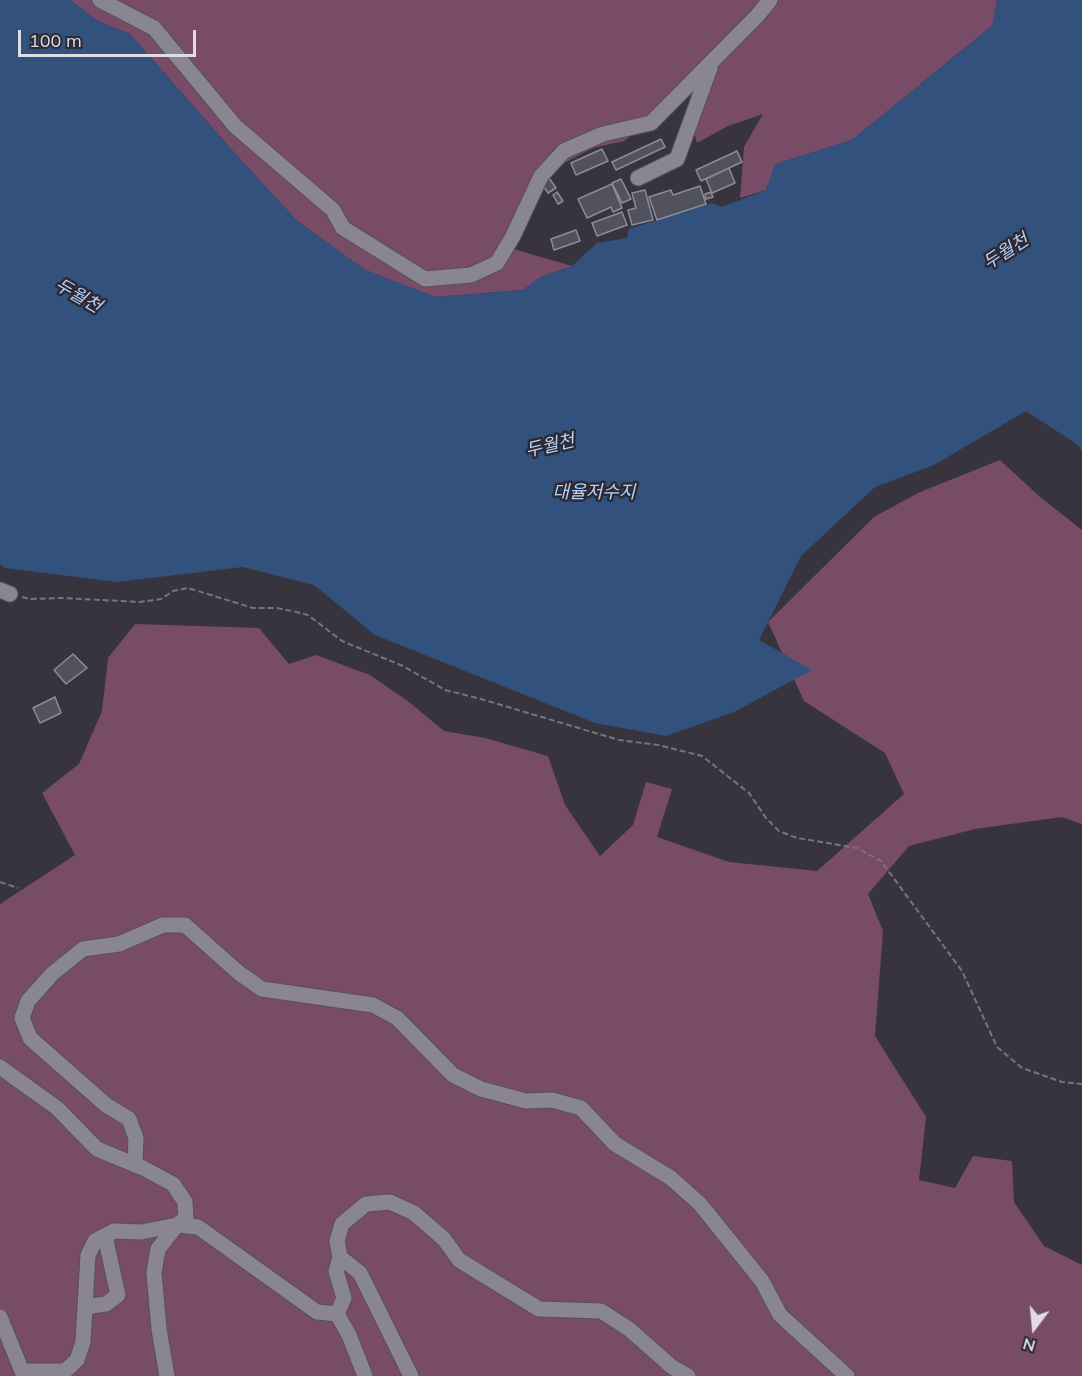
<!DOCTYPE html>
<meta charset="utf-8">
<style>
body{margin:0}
#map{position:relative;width:1082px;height:1376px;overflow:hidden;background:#37343e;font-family:Mulish,sans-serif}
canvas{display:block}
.north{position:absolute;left:1004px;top:1298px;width:60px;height:60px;-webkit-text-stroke:4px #2d2a33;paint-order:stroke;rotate:196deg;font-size:16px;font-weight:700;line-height:24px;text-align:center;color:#dfdde3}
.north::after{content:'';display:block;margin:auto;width:21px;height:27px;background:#dfdde3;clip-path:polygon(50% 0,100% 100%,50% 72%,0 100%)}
.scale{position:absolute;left:18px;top:30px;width:178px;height:27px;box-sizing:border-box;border:3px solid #dfdde3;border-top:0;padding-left:8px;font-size:18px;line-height:21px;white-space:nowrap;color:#dfdde3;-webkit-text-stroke:4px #2d2a33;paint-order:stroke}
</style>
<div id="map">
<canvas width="1082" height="1376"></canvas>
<div class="north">N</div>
<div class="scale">100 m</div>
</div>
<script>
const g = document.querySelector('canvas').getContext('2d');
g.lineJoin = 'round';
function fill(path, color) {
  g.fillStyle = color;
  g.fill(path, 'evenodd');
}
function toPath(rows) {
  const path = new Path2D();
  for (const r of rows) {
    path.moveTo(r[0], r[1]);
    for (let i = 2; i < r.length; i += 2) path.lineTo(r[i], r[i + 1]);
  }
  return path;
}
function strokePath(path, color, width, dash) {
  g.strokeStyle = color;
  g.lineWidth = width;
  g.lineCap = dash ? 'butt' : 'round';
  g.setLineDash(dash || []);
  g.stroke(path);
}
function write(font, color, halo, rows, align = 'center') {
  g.font = font + ' Mulish,"Noto Sans KR",sans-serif';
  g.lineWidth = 5;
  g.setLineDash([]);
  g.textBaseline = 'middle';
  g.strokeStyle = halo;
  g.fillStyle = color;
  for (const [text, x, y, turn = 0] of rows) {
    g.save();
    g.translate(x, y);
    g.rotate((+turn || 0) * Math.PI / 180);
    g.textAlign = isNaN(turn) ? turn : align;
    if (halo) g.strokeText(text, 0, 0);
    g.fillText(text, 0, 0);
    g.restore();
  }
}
fill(toPath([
 [70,0,997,0,993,25,852,140,776,164,766,190,740,198,744,147,763,114,728,126,697,143,693,129,708,75,624,141,593,148,560,165,527,187,500,245,572,266,541,277,523,290,435,297,365,270,296,220,231,149,130,34,96,20],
 [1000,460,1040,497,1082,530,1082,824,1062,817,975,829,909,846,868,894,883,931,875,1036,926,1117,919,1180,955,1188,973,1156,1012,1161,1014,1202,1044,1246,1082,1265,1082,1376,0,1376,0,904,75,855,42,793,79,764,102,711,108,658,135,624,259,628,289,664,316,655,370,675,409,702,444,731,485,738,548,756,565,805,600,856,633,825,646,782,672,789,657,837,729,862,817,871,904,794,885,753,804,701,768,622,874,517,918,493]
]), '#784b67');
fill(toPath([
 [0,0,70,0,96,20,130,34,231,149,296,220,365,270,435,297,523,290,541,277,572,266,597,243,627,238,629,229,712,203,722,207,766,190,775,164,852,140,992,26,997,0,1082,0,1082,452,1078,445,1026,411,934,465,875,487,801,556,759,640,812,670,734,712,666,736,595,723,375,635,314,585,243,567,117,582,5,568,0,564]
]), '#33517d');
const building = toPath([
 [661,139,665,147,616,170,612,162,661,139],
 [602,149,608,161,576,175,571,163,602,149],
 [737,151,742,162,701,181,696,170,737,151],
 [729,168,735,183,712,193,706,179,729,168],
 [549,178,556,188,548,193,541,183,549,178],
 [621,179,631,199,622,203,612,183,621,179],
 [612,184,622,208,613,212,611,207,587,218,578,199,612,184],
 [700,186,706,204,657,220,649,197,671,190,673,195,700,186],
 [645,190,653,220,632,225,628,210,636,208,632,193,645,190],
 [557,192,563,201,558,204,553,195,557,192],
 [711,192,713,197,706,199,705,194,711,192],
 [622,212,627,225,597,236,592,223,622,212],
 [576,230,580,241,554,250,551,239,576,230],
 [73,654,87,668,66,684,54,670,73,654],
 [55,697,61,713,40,723,33,708,55,697]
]);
fill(building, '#51525d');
strokePath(building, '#8b8d98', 1.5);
const minor = toPath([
 [100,0,154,28,235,126,333,210,343,228,425,279,471,275,497,263,513,236,541,176,564,151,603,134,651,123,757,16,770,0],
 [638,178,677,159,710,68],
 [0,590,10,594],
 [0,1067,57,1108,97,1149,143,1168,173,1184,185,1202,186,1218,177,1225,158,1249,154,1273,159,1329,167,1376],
 [135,1165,136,1138,129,1119,106,1105,30,1038,22,1018,28,1001,52,974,83,949,119,944,163,925,185,925,239,973,262,989,373,1005,397,1018,453,1075,481,1089,526,1101,552,1100,581,1108,615,1144,671,1178,700,1204,762,1281,780,1315,847,1376],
 [340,1257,360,1273,411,1376],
 [85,1307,106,1304,118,1295,105,1236],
 [337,1314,349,1335,365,1376],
 [0,1317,24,1376],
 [22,1371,65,1371,77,1360,83,1342,88,1255,95,1241,114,1231,141,1232,177,1225,198,1227,317,1312,337,1314,344,1298,336,1271,340,1257,337,1241,342,1224,366,1204,390,1202,414,1213,444,1239,459,1260,539,1309,601,1311,629,1329,672,1367,688,1376]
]);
strokePath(minor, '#55525a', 17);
strokePath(toPath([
 [22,597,30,599,62,598,140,602,161,599,173,591,188,588,253,608,277,608,292,611,308,615,342,641,403,666,445,690,481,699,619,740,658,745,702,756,749,793,766,818,779,831,797,838,857,848,881,861,962,971,997,1047,1022,1068,1062,1082,1082,1084],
 [0,882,18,888]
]), '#77747d', 2, [6, 3]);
strokePath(minor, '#8a8691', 15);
write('italic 18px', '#b5d2fc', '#2d2a33', [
 ["두월천",1006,252,-33],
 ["두월천",78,296,30],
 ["두월천",550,446,-13],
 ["대율저수지",594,493]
]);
</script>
